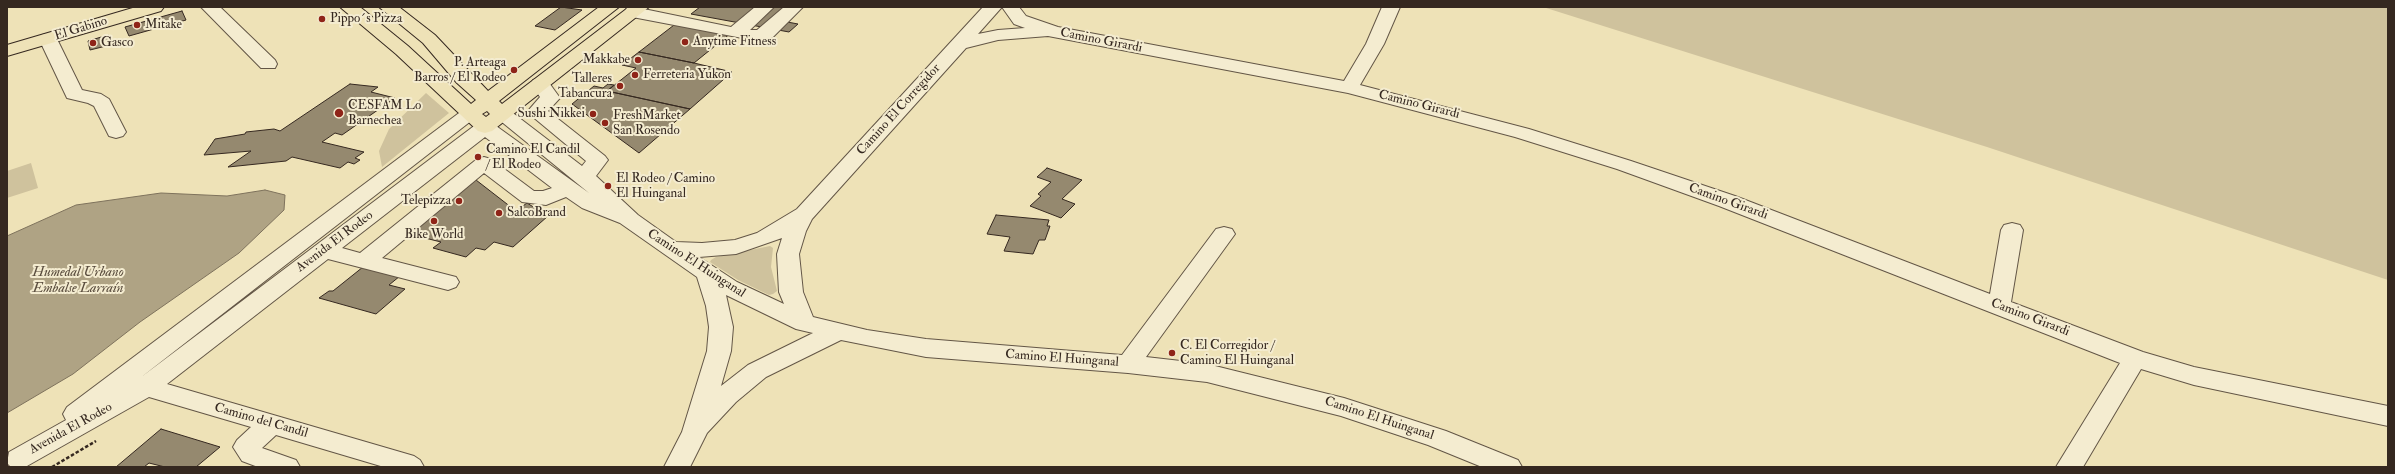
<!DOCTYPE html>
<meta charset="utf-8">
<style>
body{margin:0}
#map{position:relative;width:2395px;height:474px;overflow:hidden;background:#eee2b7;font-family:"IM FELL Double Pica",serif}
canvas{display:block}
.frame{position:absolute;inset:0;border:8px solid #352820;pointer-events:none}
</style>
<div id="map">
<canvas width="2395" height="474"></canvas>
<div class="frame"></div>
</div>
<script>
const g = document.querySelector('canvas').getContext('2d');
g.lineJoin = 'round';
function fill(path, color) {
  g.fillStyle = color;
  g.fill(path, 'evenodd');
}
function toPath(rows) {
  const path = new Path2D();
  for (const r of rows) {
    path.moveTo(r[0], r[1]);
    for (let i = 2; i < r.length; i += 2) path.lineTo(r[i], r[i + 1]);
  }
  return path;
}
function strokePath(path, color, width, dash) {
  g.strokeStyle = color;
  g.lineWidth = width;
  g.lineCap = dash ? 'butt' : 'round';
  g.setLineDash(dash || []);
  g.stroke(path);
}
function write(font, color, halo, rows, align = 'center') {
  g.font = font + ' "IM FELL Double Pica",serif';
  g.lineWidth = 4;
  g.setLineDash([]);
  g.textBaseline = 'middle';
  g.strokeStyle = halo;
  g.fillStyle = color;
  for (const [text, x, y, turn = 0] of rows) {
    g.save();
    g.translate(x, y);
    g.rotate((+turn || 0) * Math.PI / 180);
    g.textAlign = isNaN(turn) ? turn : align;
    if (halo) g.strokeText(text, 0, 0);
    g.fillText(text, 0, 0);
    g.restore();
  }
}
fill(toPath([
 [1543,7,2388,7,2388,280,1987,147],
 [426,93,449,113,382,167,379,151,389,129],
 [31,163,38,188,7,198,7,171],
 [770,246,773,248,771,267,777,291,773,294,769,295,738,280,710,262,711,260,716,257]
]), '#cfc29d');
const water = toPath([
 [265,190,285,195,284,210,239,253,140,322,73,374,7,413,7,236,76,205,161,193,227,196,265,190]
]);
fill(water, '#afa384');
strokePath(water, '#7e725c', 1);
const building = toPath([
 [561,7,582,10,555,30,535,26,561,7],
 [700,7,798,7,782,21,798,24,789,32,691,14,700,7],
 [182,11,186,20,129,36,125,27,182,11],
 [678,22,731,33,694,63,639,52,678,22],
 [108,35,110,45,90,50,88,41,108,35],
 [639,52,694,63,732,72,690,109,607,91,636,68,622,65,639,52],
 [350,84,378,87,371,92,395,98,342,135,335,133,322,142,364,152,355,158,360,160,354,164,348,162,340,168,292,157,286,161,228,167,251,151,204,155,215,139,245,134,246,132,274,129,280,131,350,84],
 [608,84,614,85,607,91,690,109,639,153,572,104,594,86,603,88,608,84],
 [1047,168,1082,180,1062,199,1075,204,1061,218,1030,206,1041,196,1038,194,1051,182,1037,177,1047,168],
 [476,180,516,211,527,203,548,216,513,247,494,242,485,250,476,248,466,257,433,248,441,242,409,234,476,180],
 [996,215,1049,220,1047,226,1050,226,1045,240,1039,240,1033,254,1004,251,1010,237,987,234,996,215],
 [363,267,400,276,389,285,405,289,376,314,319,298,329,291,333,291,363,267],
 [161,429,220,447,196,467,165,467,149,463,144,467,116,467,161,429]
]);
fill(building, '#95896f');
strokePath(building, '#352820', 1);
const minor = toPath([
 [201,7,220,7,275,60,277,64,275,68,261,68,201,7],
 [634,7,731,27,755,7,774,7,750,30,757,30,784,7,803,7,773,37,758,41,627,16,624,12,627,8,634,7],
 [983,7,1019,7,1026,16,1058,27,1344,81,1366,44,1382,7,1400,7,1384,44,1360,85,1529,129,1631,161,1735,196,1990,294,2001,230,2004,225,2012,223,2020,225,2023,230,2011,302,2143,352,2194,367,2388,406,2388,426,2194,385,2141,369,2083,467,2056,467,2120,363,1719,206,1617,169,1515,137,1348,93,1048,36,998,40,966,48,812,219,806,231,799,254,803,292,813,317,867,330,926,339,1122,355,1216,229,1224,227,1232,229,1235,234,1146,357,1207,364,1344,398,1446,431,1518,460,1522,467,1482,467,1428,445,1341,416,1207,382,1128,373,926,357,841,340,766,377,736,402,707,433,690,467,664,467,682,432,707,351,709,327,706,306,697,277,620,223,582,208,566,197,546,205,522,202,484,173,382,258,456,277,459,282,456,287,448,290,328,259,167,384,414,456,420,460,424,467,384,467,276,435,262,448,296,460,300,467,258,467,242,461,233,447,237,440,251,427,149,397,27,466,11,467,7,463,9,452,66,420,63,414,67,407,463,110,470,108,477,110,480,114,140,378,478,123,485,121,492,123,589,193,492,114,495,110,502,108,509,110,582,166,586,161,527,112,540,97,531,84,533,80,540,78,547,80,560,98,548,111,605,156,608,160,596,176,638,215,676,242,702,243,735,240,757,233,797,209,983,7],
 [1002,7,1014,24,1025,28,998,30,978,34,1002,7],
 [485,137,552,188,543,191,534,191,491,159,484,157,477,159,360,253,342,248,485,137],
 [782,238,777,254,779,292,784,304,737,282,699,257,736,254,782,238],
 [726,295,796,329,813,333,748,365,721,386,731,351,733,327,726,295],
 [48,34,54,35,57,39,82,90,101,94,109,99,126,132,123,136,116,138,109,136,94,106,88,103,67,98,39,39,42,35,48,34]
]);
const major = toPath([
 [136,7,164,7,161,11,7,56,7,45,136,7],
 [340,7,360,7,408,46,471,104,476,100,457,83,423,43,379,7,399,7,435,35,488,91,599,7,619,7,499,101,502,104,629,7,649,7,492,131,485,133,478,131,396,54,340,7],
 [487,111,490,114,486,117,482,114,487,111]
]);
strokePath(minor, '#635646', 2);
strokePath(major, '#352820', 2);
strokePath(toPath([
 [52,467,96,441]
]), '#352820', 2.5, [3.5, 2]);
fill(minor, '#f4ecd0');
fill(major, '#eee2b7');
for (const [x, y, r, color] of [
 [322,19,4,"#8f2418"],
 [137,25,4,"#8f2418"],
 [685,42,4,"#8f2418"],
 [93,43,4,"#8f2418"],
 [638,60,4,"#8f2418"],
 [514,70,4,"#8f2418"],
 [635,75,4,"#8f2418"],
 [620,86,4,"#8f2418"],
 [339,113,5,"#8f2418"],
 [593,114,4,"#8f2418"],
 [605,123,4,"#8f2418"],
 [478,157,4,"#8f2418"],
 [608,186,4,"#8f2418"],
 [459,201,4,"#8f2418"],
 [499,213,4,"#8f2418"],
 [434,221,4,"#8f2418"],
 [1172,353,4,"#8f2418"]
]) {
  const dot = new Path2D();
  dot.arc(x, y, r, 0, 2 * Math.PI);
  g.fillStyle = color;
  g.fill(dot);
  strokePath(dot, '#f4ecd0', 1.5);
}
write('13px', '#352820', '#f4ecd0', [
 ["Pippo´s Pizza",330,19],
 ["Mitake",145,25],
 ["Anytime Fitness",693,42],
 ["Gasco",101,43],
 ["Makkabe",630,60,"right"],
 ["P. Arteaga",506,63,"right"],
 ["Barros / El Rodeo",506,78,"right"],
 ["Ferreteria Yukon",643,75],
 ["Talleres",612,79,"right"],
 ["Tabancura",612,94,"right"],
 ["CESFAM Lo",348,106],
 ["Barnechea",348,121],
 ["Sushi Nikkei",585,114,"right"],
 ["FreshMarket",613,116],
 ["San Rosendo",613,131],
 ["Camino El Candil",486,150],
 ["/ El Rodeo",486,165],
 ["El Rodeo / Camino",616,179],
 ["El Huinganal",616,194],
 ["Telepizza",451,201,"right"],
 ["SalcoBrand",507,213],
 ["Bike World",434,235,"center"],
 ["C. El Corregidor /",1180,346],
 ["Camino El Huinganal",1180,361]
], 'left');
write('13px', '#352820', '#f4ecd0', [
 ["El Gabino",81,29,-17],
 ["Camino Girardi",1101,41,11],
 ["Camino Girardi",1419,105,14],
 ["Camino El Corregidor",899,110,-48],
 ["Camino Girardi",1728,202,20],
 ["Avenida El Rodeo",335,242,-37],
 ["Camino El Huinganal",696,264,33],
 ["Camino Girardi",2030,318,21],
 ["Camino El Huinganal",1062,359,4],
 ["Camino El Huinganal",1379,419,18],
 ["Camino del Candil",261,421,16],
 ["Avenida El Rodeo",71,429,-29]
]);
write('italic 14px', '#5a4d3e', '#f4ecd0', [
 ["Humedal Urbano",78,273],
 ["Embalse Larraín",78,289]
]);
</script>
